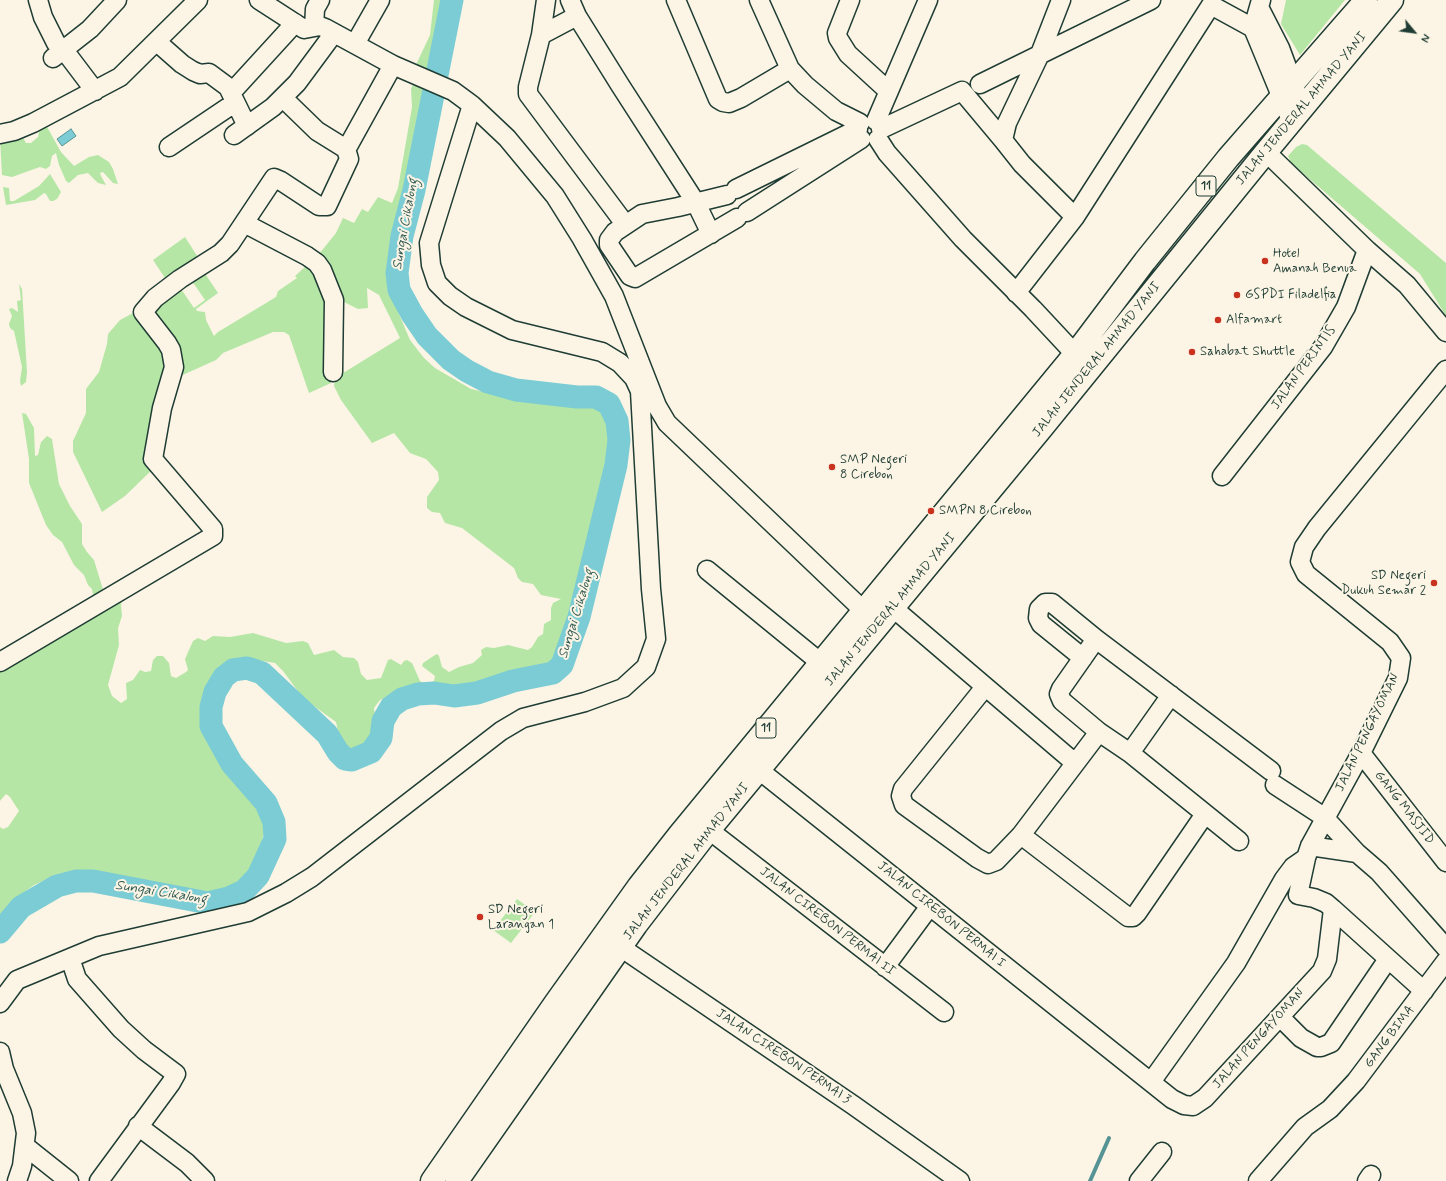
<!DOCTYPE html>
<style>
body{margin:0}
#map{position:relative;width:1446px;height:1181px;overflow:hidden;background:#fcf5e5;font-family:Mynerve,sans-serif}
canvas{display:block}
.north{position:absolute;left:1394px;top:12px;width:40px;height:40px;-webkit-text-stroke:3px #fcf5e5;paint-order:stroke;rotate:119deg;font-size:11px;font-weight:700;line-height:16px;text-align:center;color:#1f3d34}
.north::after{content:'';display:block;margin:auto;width:14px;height:18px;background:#1f3d34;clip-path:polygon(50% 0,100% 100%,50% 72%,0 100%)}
</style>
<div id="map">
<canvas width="1446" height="1181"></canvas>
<div class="north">N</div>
</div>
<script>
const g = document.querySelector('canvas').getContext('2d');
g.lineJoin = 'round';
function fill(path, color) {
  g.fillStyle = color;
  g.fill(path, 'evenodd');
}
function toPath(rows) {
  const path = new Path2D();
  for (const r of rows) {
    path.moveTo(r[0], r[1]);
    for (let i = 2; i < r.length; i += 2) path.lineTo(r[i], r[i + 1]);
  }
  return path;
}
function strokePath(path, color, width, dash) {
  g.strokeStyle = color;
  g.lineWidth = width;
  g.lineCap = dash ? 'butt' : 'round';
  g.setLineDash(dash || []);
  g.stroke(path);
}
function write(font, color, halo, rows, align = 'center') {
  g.font = font + ' Mynerve,sans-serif';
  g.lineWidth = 4;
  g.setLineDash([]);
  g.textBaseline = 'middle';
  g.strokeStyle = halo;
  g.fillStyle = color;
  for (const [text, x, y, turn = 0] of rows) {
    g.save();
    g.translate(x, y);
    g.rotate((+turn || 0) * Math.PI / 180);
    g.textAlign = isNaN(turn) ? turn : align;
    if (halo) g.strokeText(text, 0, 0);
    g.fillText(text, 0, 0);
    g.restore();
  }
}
fill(toPath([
 [434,0,445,0,433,78,414,69,430,35],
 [1286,0,1345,0,1300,55,1281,24],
 [416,77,430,83,409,167,410,181,402,210,397,244,390,268,399,314,410,340,424,358,435,368,471,389,516,399,570,404,589,403,599,405,608,414,614,427,613,448,607,483,587,545,581,588,573,620,560,657,554,666,546,670,506,676,479,689,419,687,380,700,374,708,377,728,375,735,366,745,350,755,343,754,336,722,311,704,300,694,283,671,275,663,256,660,237,664,218,678,210,686,205,704,207,724,214,741,242,786,264,810,266,823,260,850,250,870,239,883,226,893,209,896,194,896,173,891,164,891,139,882,112,876,77,871,65,873,56,875,34,885,23,893,13,902,0,922,0,827,3,829,8,827,19,811,10,797,6,794,0,801,0,666,128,591,121,604,122,616,118,628,119,645,108,685,112,696,121,703,127,699,126,683,133,680,140,670,145,672,151,671,153,660,157,656,163,656,169,663,171,676,176,678,186,672,188,670,185,659,193,641,198,638,205,641,213,636,230,637,253,633,286,643,303,641,308,643,314,655,334,650,343,657,354,658,358,662,361,674,367,680,381,678,388,660,391,659,401,665,404,661,407,660,412,663,420,681,425,684,434,681,435,676,422,666,423,663,435,655,437,654,439,656,442,667,449,672,459,667,473,663,482,655,481,650,486,647,494,648,508,645,528,650,532,647,538,637,543,634,544,624,551,620,551,608,553,603,561,599,541,595,533,584,522,582,518,578,514,568,462,528,445,523,440,513,432,512,427,508,427,497,439,480,438,472,426,459,410,453,394,433,372,443,341,400,334,386,335,378,400,338,379,295,367,288,368,308,358,309,344,302,335,295,315,259,336,233,343,218,354,223,362,209,368,212,378,197,392,203,398,188,412,107,411,89],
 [46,125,61,152,74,166,89,157,98,155,109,162,113,169,118,184,113,183,103,172,100,173,101,176,106,185,98,183,88,173,78,175,69,183,66,181,59,165,56,153,52,156,50,166,46,169,40,167,12,177,2,175,0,138,21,134,26,143,31,143,38,137,40,127],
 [1302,144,1307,145,1446,263,1446,316,1420,274,1291,163,1288,156,1296,147],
 [50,174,61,192,57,199,53,201,50,201,46,194,44,193,35,200,6,205,3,187,9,188,10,201,14,201,39,186],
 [185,237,201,262,169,284,153,260],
 [307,265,327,284,331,383,309,393,289,335,284,332,273,332,223,353,216,360,176,378,147,308,202,269,218,293,196,309,197,311,205,312,206,320,214,336,218,332,276,297,278,291,297,278,295,276],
 [190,282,194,284,205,300,194,308,179,286],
 [19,284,22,289,27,372,26,382,21,386,20,381,22,367,14,331,10,328,9,324,12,316,9,309,12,308,18,312,17,301,21,300],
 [133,313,136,313,167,351,156,466,125,496,102,512,73,452,73,441,86,413,86,389,99,372,107,344,108,334,120,320],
 [22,413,26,414,34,428,35,456,38,455,41,442,47,436,52,439,59,484,70,506,82,524,82,544,87,552,94,560,105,596,94,600,92,589,88,585,84,575,74,565,62,542,53,535,46,525,29,483,29,459],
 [517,899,535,912,511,943,493,930]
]), '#b5e6a6');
const water = toPath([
 [71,129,76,136,62,146,57,139,71,129]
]);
fill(water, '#7bccd4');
strokePath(water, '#569394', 1);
strokePath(toPath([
 [1090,1181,1109,1138]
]), '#569394', 4);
strokePath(toPath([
 [0,932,21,907,57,886,76,881,93,881,208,903,229,898,244,891,258,876,275,839,274,822,266,803,232,764,211,726,211,707,215,692,224,677,233,670,247,668,262,673,327,734,338,752,345,759,352,760,371,752,381,738,383,721,391,707,402,699,418,694,434,693,454,696,477,693,513,681,553,673,562,665,579,617,616,465,619,440,617,421,609,404,596,397,577,397,516,390,488,382,467,371,451,360,427,336,412,314,399,290,397,273,402,236,414,190,452,0]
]), '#7bccd4', 23);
const minor = toPath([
 [38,0,43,17,56,43,64,50,95,91],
 [259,0,304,29,320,26,325,28,393,65,453,91,472,105,507,138,555,196,582,239,614,296,657,406,667,423,864,611],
 [546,0,541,35,528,87,528,94,625,224],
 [570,0,577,16,620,85,696,203,711,234],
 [676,0,718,99,723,102,729,103,741,98,790,69],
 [759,0,790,69,805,85,836,111,860,123],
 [850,0,837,33,838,38,848,54,884,87],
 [1061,0,1040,54,1007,123,1003,140,1022,164,1075,217],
 [1261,0,1253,28,1291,120],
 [1259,7,1280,48,1297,94],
 [314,27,315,9,320,0],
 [541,35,577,16],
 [157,42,182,64,193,71,200,74,209,73,228,87,247,126],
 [355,44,380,0],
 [53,58,90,29,117,0],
 [980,84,1151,0],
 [231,93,295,23],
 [876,121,928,0],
 [881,129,962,91,1003,140],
 [0,134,14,131,33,123,120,77,198,0],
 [234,135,273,107,297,83,334,33],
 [878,139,887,153,963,239,1033,309,1075,354],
 [169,147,227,108,236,105],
 [346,150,393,65],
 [1266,152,1367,250,1407,285,1446,332],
 [736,189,858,129],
 [727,195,678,207,642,214,615,232,609,240,609,245,630,276,635,278,737,218],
 [747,212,861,139],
 [244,223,307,256,317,263,322,270,334,300,333,372],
 [1016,293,1075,217,1211,5,1253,28],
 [1222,476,1323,347,1346,307,1367,250],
 [707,570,821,663],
 [892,607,1075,763],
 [1096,639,1271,771],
 [1083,658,1041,624,1038,618,1039,609,1045,603,1052,603,1096,639,1061,689,1059,694,1062,701,1099,732,1130,753,1239,841],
 [0,662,213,536,213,529,153,459,162,408,174,367,171,350,167,343,143,312,155,298,180,279,221,253,230,244,274,178,281,181,319,206,327,206,349,159,346,149,317,131,283,98],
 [985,687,903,789,901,796,904,805,977,858,988,864,996,861,1021,835,1099,732],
 [1130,753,1171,695],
 [1361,753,1446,862],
 [759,770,1172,1099,1184,1105,1193,1106,1205,1098,1322,971,1327,959,1333,909,1326,903,1314,898,1298,895,1306,858,1310,846,1361,753,1398,678,1401,658,1390,642,1306,574,1300,562,1304,547,1317,528,1446,370],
 [1275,785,1324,817,1357,853,1379,872,1446,948],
 [709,830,944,1012],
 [1021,835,1128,917,1133,917,1137,913,1205,814],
 [1310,846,1357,853],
 [1333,909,1424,991],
 [610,940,853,1105,960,1181],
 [70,958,77,979,121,1029,144,1050,176,1074,171,1083,99,1181],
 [885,967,930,906],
 [0,1003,17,980,99,946,248,912,286,893,312,877,501,731,523,718,585,702,623,688,646,667,656,639,651,589,640,391,634,378,620,363,602,352,512,330,466,307,450,296,437,283,431,265,429,243,472,105],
 [1280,1017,1301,1038,1317,1047,1321,1047,1331,1043,1388,959],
 [0,1052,4,1069,22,1113,26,1133,22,1166,17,1181],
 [1151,1082,1236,963,1284,879,1293,867,1306,858],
 [138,1126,187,1163,205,1181],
 [25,1146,69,1181],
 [1139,1181,1162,1152],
 [1258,1181,1305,1127,1330,1109,1356,1081,1446,961],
 [1367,1181,1371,1175]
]);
const highway = toPath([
 [432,1181,556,1002,639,886,679,835,1075,354,1145,261,1228,158,1366,0],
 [457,1181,636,925,709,830,1041,429,1266,152,1392,0]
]);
strokePath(minor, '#1f3d34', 21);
strokePath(highway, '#1f3d34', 25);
strokePath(minor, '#fcf5e5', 18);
strokePath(highway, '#fcf5e5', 22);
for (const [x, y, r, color] of [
 [1265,261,4,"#c8321e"],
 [1237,295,4,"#c8321e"],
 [1218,320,4,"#c8321e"],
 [1192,352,4,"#c8321e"],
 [832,467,4,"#c8321e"],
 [931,511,4,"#c8321e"],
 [1434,583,4,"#c8321e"],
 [480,917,4,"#c8321e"]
]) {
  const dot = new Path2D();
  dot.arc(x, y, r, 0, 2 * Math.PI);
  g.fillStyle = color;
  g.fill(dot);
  strokePath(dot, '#fcf5e5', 1.5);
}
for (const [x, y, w] of [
 [1206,186,20],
 [766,728,20]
]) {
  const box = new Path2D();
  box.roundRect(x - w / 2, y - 10, w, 20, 3);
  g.fillStyle = '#fcf5e5';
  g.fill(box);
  strokePath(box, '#1f3d34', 1);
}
write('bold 12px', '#1f3d34', null, [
 ["11",1206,186],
 ["11",766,728]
]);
write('13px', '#1f3d34', '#fcf5e5', [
 ["JALAN JENDERAL AHMAD YANI",1302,109,-50],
 ["JALAN JENDERAL AHMAD YANI",1097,360,-51],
 ["JALAN PERINTIS",1304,368,-54],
 ["JALAN JENDERAL AHMAD YANI",891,610,-50],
 ["JALAN PENGAYOMAN",1368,733,-64],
 ["GANG MASJID",1404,808,52],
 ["JALAN JENDERAL AHMAD YANI",687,862,-52],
 ["JALAN CIREBON PERMAI I",941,915,39],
 ["JALAN CIREBON PERMAI II",827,922,38],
 ["GANG BIMA",1390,1037,-53],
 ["JALAN PENGAYOMAN",1259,1039,-48],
 ["JALAN CIREBON PERMAI 3",783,1057,34]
]);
write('13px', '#1f3d34', '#fcf5e5', [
 ["Hotel",1273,254],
 ["Amanah Benua",1273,269],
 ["GSPDI Filadelfia",1245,295],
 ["Alfamart",1226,320],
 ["Sahabat Shuttle",1200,352],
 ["SMP Negeri",840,460],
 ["8 Cirebon",840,475],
 ["SMPN 8 Cirebon",939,511],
 ["SD Negeri",1426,576,"right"],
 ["Dukuh Semar 2",1426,591,"right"],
 ["SD Negeri",488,910],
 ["Larangan 1",488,925]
], 'left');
write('italic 14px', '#315a54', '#fcf5e5', [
 ["Sungai Cikalong",406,224,-80],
 ["Sungai Cikalong",577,614,-73],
 ["Sungai Cikalong",161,893,9]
]);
</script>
